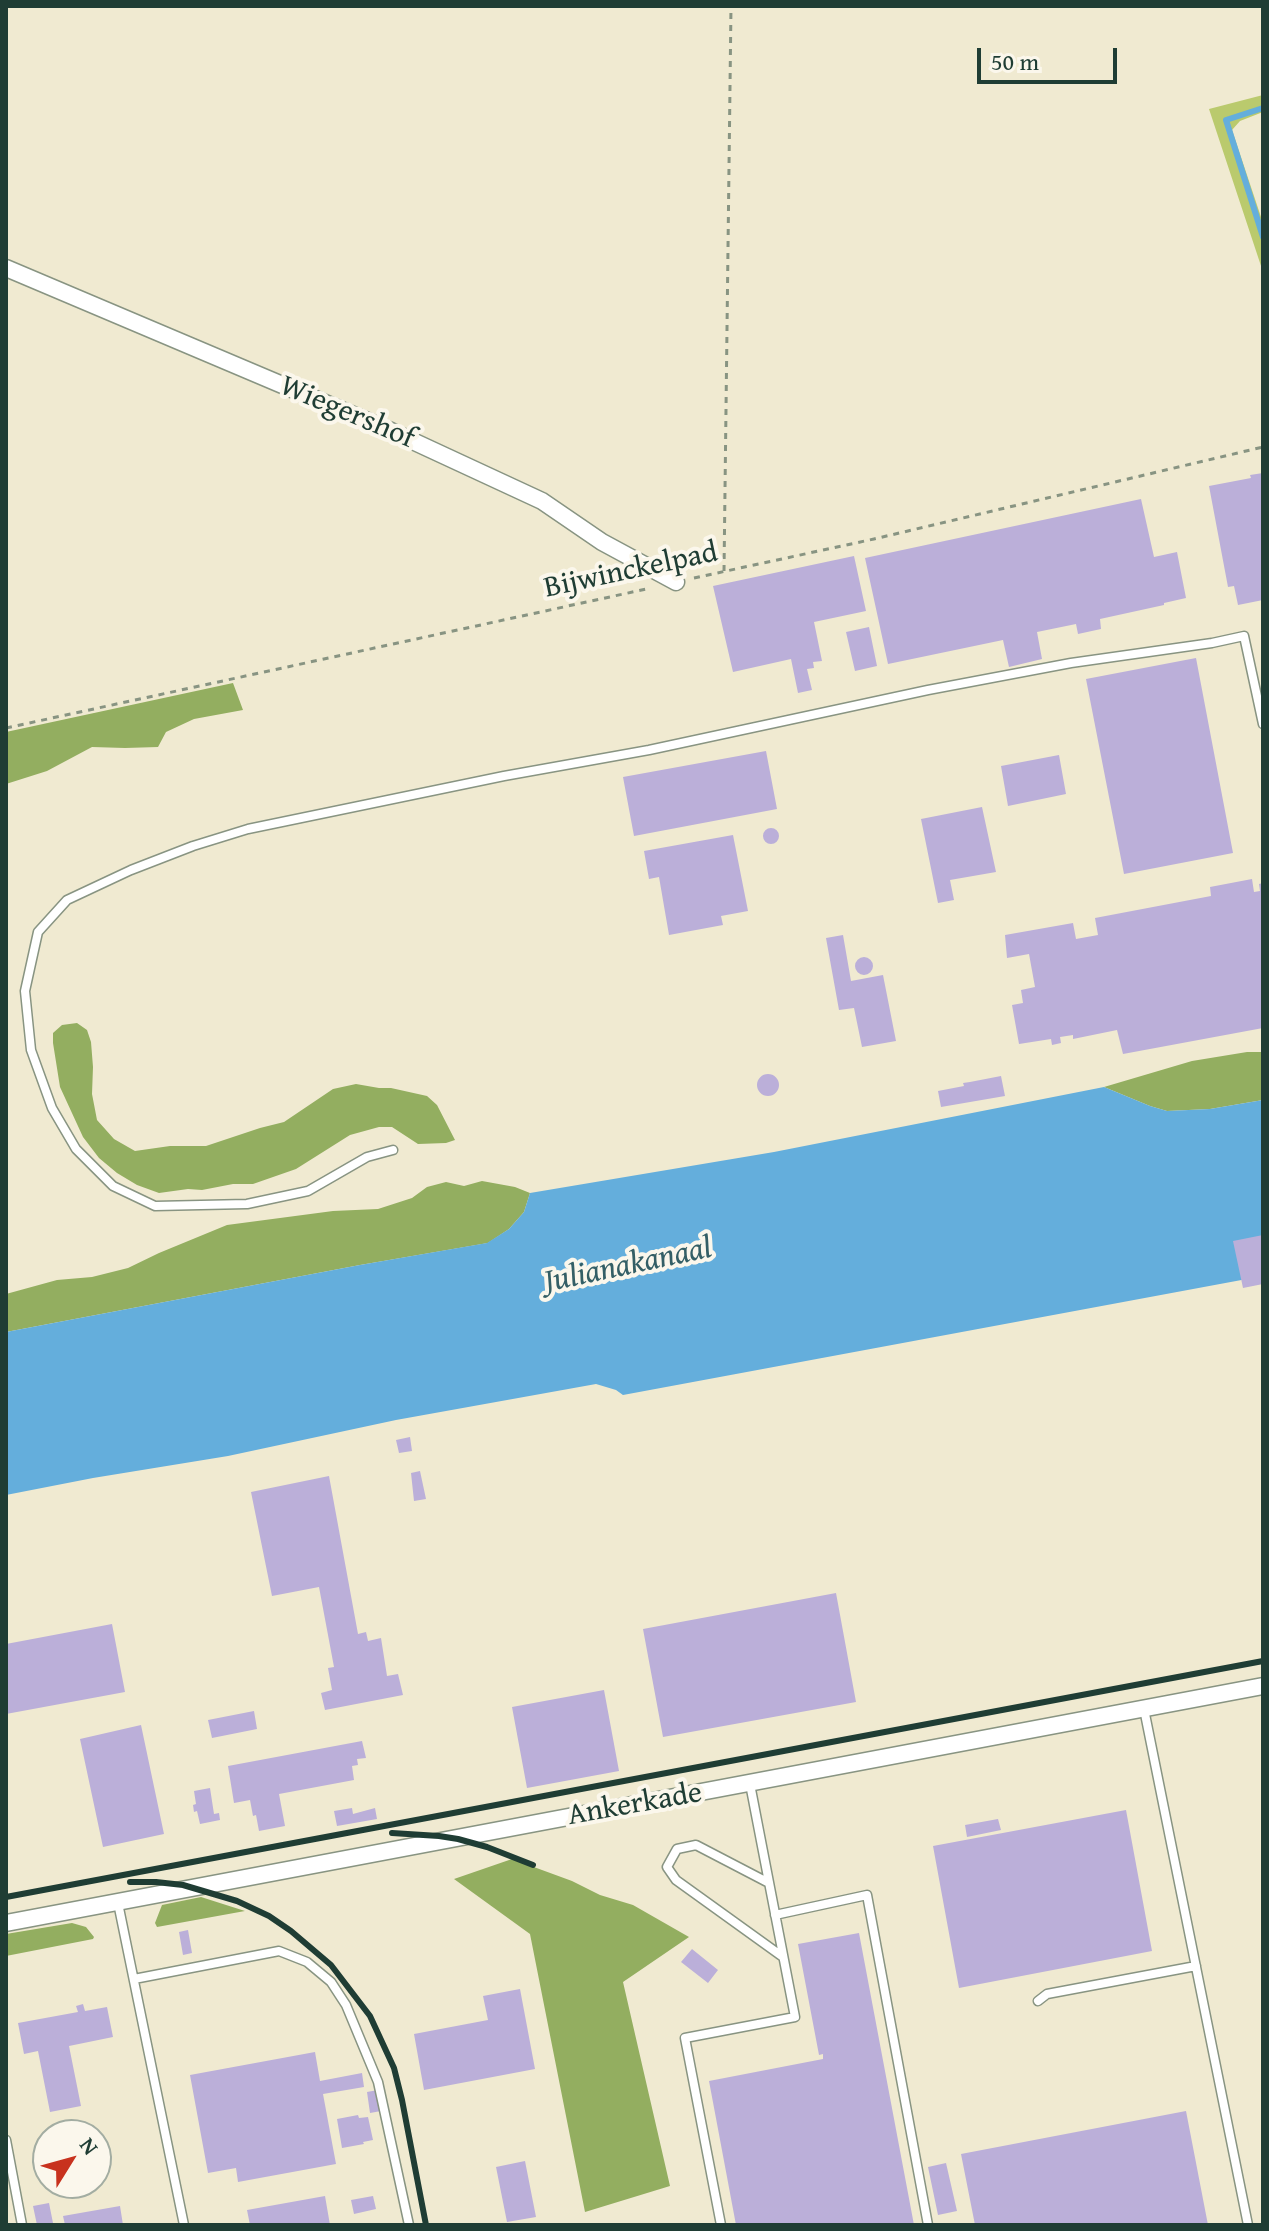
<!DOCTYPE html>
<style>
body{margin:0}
#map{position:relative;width:1269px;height:2231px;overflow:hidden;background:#f0ead1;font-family:"Gentium Book Plus",serif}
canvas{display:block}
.frame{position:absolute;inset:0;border:8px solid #1f3d34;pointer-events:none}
.north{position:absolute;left:32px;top:2119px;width:80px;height:80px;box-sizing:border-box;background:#fbf7ec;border:2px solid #a3ada2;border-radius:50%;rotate:53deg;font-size:22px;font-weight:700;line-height:32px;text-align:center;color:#1f3d34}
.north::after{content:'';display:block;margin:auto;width:28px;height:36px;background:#c8321e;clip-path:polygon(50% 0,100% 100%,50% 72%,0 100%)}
.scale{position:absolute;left:977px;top:48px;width:140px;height:36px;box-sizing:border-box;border:4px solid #1f3d34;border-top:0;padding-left:10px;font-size:24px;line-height:28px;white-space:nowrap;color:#1f3d34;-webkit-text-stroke:6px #fbf7ec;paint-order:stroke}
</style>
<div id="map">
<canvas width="1269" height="2231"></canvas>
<div class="frame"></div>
<div class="north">N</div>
<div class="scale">50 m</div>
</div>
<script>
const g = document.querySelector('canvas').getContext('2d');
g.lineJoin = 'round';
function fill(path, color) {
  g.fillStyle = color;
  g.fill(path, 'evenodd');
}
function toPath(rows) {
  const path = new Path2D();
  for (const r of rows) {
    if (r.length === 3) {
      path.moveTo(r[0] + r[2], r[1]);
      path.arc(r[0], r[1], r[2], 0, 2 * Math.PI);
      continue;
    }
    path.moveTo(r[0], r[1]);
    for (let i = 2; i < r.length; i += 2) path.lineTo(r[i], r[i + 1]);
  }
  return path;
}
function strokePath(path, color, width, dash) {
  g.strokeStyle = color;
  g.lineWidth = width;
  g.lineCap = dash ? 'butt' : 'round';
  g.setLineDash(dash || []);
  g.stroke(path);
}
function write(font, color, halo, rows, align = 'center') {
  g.font = font + ' "Gentium Book Plus",serif';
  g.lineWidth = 8;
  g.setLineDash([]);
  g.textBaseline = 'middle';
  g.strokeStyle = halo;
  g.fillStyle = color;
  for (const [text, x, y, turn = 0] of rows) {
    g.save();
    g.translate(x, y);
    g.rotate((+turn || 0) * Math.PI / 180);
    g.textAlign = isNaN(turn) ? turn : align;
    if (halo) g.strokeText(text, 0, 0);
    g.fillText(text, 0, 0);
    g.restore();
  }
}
fill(toPath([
 [1263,95,1263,112,1240,121,1232,130,1263,223,1263,272,1209,109]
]), '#baca6d');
fill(toPath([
 [233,683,243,710,194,719,166,732,158,747,125,748,92,747,47,771,6,784,6,732],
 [77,1023,87,1030,91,1042,93,1067,92,1094,97,1120,114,1139,135,1151,170,1146,206,1146,260,1128,284,1122,333,1089,356,1084,379,1088,391,1088,427,1096,437,1105,455,1140,446,1143,418,1144,392,1127,379,1127,350,1135,296,1169,253,1184,233,1184,202,1190,188,1189,159,1193,137,1185,117,1173,99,1158,83,1137,60,1087,53,1043,53,1033,62,1025],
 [1247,1052,1263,1052,1263,1100,1210,1109,1167,1111,1150,1106,1104,1087,1192,1061],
 [482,1181,515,1187,530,1193,524,1212,509,1229,488,1243,360,1265,6,1332,6,1294,57,1280,92,1277,128,1268,159,1253,227,1225,333,1211,378,1209,412,1198,427,1187,446,1182,464,1186],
 [512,1859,572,1881,600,1895,633,1905,689,1937,623,1982,670,2186,585,2212,530,1934,454,1879],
 [201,1897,245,1911,157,1927,155,1923,162,1905],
 [72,1923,86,1927,94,1937,93,1939,6,1956,6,1934]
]), '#93ae60');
fill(toPath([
 [1104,1087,1150,1106,1167,1111,1210,1109,1263,1100,1263,1276,623,1395,616,1390,596,1384,396,1420,228,1456,93,1478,6,1495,6,1332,360,1265,487,1243,509,1229,524,1212,530,1193,774,1152]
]), '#64aedc');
strokePath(toPath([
 [1263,108,1226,120,1263,237]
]), '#64aedc', 6);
fill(toPath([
 [1263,473,1263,600,1238,605,1234,586,1228,587,1209,486,1251,478,1250,475],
 [1141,499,1154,557,1177,552,1186,598,1164,603,1164,605,1100,619,1101,629,1078,634,1076,624,1037,632,1042,659,1009,667,1003,640,888,664,865,558],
 [854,556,866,611,814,622,822,661,813,662,814,668,807,669,812,690,798,693,791,659,733,672,713,586],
 [869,627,877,666,855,671,846,632],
 [1196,658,1233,853,1124,874,1086,679],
 [766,751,777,809,634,836,623,777],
 [1059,755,1066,794,1008,806,1001,766],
 [982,807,996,872,950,880,954,900,938,903,921,819],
 [771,836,8],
 [733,835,748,911,721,916,723,925,669,935,659,877,649,879,644,851],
 [1252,879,1254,892,1260,891,1259,884,1263,883,1263,1028,1123,1054,1117,1030,1073,1039,1073,1035,1060,1037,1061,1043,1052,1045,1051,1039,1019,1044,1012,1005,1023,1003,1021,990,1035,987,1029,954,1007,958,1005,935,1073,923,1076,939,1098,935,1095,918,1211,896,1210,887],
 [843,935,851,981,883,975,896,1041,862,1047,854,1008,839,1010,826,938],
 [864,966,9],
 [768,1085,11],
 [1001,1076,1005,1096,941,1107,938,1091,964,1086,963,1083,970,1082],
 [1263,1235,1263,1284,1243,1288,1233,1241],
 [410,1437,412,1451,399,1453,396,1440],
 [420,1471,426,1499,414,1501,411,1473],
 [329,1476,358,1634,366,1632,368,1641,381,1638,387,1676,398,1674,403,1695,325,1710,321,1693,332,1690,328,1668,334,1667,319,1587,272,1596,251,1492],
 [836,1593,856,1702,663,1737,643,1629],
 [112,1624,125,1692,6,1714,6,1644],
 [604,1690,619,1771,527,1788,512,1707],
 [254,1711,257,1729,212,1738,208,1720],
 [141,1725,164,1834,103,1847,80,1739],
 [362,1741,366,1758,357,1759,358,1765,352,1766,354,1780,279,1794,285,1826,259,1831,256,1815,253,1816,250,1800,234,1803,228,1766],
 [210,1788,214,1814,219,1813,220,1820,200,1824,197,1811,194,1812,193,1805,196,1804,194,1791],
 [352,1808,353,1814,375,1808,377,1819,337,1826,334,1811],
 [1126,1810,1152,1951,959,1988,933,1846],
 [998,1819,1001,1830,967,1837,965,1825],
 [188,1930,192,1953,183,1955,179,1932],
 [859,1933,914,2225,736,2225,709,2081,823,2059,823,2054,819,2055,798,1944],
 [692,1949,718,1970,708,1983,681,1962],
 [520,1989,535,2069,424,2090,414,2034,488,2020,483,1996],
 [83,2004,85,2011,107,2007,113,2037,69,2046,81,2106,50,2112,38,2051,24,2054,18,2023,78,2012,76,2006],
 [315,2052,320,2081,362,2073,364,2087,323,2094,336,2164,238,2182,236,2168,208,2173,190,2075],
 [378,2090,381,2111,370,2113,367,2092],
 [1186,2111,1208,2225,975,2225,961,2154],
 [358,2115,359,2118,368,2117,373,2140,363,2142,364,2144,342,2148,337,2119],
 [525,2161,536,2217,507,2222,496,2167],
 [946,2163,957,2211,938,2215,928,2167],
 [325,2196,330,2225,250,2225,247,2210],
 [373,2196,376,2209,354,2214,351,2200],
 [49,2203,53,2223,37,2225,33,2206],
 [120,2206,123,2225,65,2225,63,2216]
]), '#bbafd9');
const lane = toPath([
 [393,1150,367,1157,308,1191,247,1204,155,1206,113,1186,76,1149,52,1108,31,1050,25,991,38,932,67,900,131,870,193,846,248,829,504,776,649,750,928,690,1071,663,1212,643,1244,636,1263,724],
 [1144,1709,1248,2225],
 [769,1883,696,1845,677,1849,667,1867,676,1880,783,1957],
 [118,1903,184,2225],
 [775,1915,867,1895,928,2225],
 [134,1979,279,1951,307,1962,331,1982,346,2005,378,2082,409,2225],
 [1038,2001,1047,1994,1196,1966],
 [6,2140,22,2225],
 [721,2225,685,2038,795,2017,750,1784]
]);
const street = toPath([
 [6,268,391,431,542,501,602,542,676,582],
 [6,1923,1263,1686]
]);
strokePath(lane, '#889482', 11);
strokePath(street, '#889482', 19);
strokePath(toPath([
 [724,571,731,6],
 [694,578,874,539,1263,447],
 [6,728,651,588]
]), '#889482', 3, [6, 6]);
strokePath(lane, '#fff', 8);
strokePath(street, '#fff', 16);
strokePath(toPath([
 [392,1833,439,1836,458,1839,487,1847,533,1865],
 [130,1882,156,1882,183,1885,237,1901,269,1916,291,1931,331,1965,370,2016,394,2068,402,2100,426,2225],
 [6,1897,1263,1661]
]), '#1f3d34', 6);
write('30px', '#1f3d34', '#fbf7ec', [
 ["Wiegershof",347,413,23],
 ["Bijwinckelpad",631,571,-12],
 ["Ankerkade",635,1805,-10]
]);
write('italic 32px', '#345f66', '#fbf7ec', [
 ["Julianakanaal",628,1266,-12]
]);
</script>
